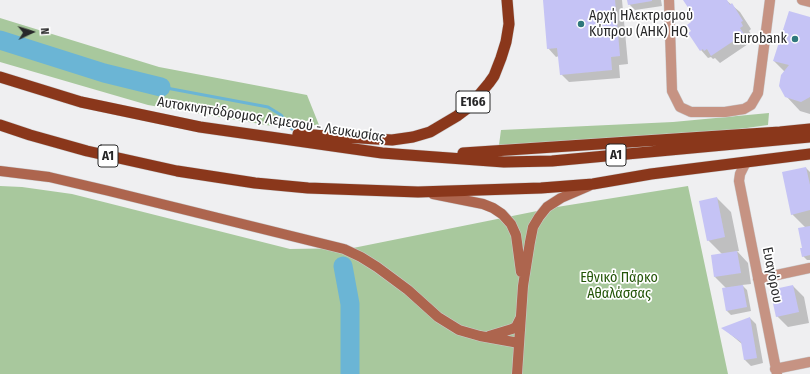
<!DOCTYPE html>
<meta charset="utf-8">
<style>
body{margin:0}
#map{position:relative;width:810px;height:374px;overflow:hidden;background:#efeff1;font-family:"Fira Sans Condensed",sans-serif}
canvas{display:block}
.north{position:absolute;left:12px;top:12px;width:40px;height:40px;-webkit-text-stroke:3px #fff;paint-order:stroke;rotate:86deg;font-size:11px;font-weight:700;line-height:16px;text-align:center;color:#282829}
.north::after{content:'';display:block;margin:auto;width:14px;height:18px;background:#282829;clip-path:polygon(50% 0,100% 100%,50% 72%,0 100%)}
</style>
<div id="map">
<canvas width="810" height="374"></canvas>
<div class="north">N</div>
</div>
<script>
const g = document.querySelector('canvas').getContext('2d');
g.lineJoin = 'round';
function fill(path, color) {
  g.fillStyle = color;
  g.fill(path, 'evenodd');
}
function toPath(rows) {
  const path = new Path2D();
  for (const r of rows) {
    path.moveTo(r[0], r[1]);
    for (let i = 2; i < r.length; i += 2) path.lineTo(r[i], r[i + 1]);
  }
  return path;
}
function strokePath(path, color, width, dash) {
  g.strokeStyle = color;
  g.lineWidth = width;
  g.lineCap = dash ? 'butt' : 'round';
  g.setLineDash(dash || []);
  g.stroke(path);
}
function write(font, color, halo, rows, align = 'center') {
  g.font = font + ' "Fira Sans Condensed",sans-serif';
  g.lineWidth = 3.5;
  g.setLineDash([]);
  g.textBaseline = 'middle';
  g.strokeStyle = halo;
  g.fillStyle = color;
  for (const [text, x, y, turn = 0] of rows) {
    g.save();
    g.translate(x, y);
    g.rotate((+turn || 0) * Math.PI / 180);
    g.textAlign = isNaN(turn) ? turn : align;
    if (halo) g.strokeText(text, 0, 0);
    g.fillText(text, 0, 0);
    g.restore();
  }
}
fill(toPath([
 [0,18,159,67,307,95,319,125,272,126,148,105,0,62],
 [769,113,768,125,682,137,606,141,499,145,501,130,673,122],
 [0,186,22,187,72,194,290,249,353,248,557,207,688,186,728,374,0,374]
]), '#a8c89d');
fill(toPath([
 [544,0,622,0,628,64,619,65,620,78,569,82,561,74,559,56,556,57,548,48],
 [628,0,661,0,662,6,635,10,629,4],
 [684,0,726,0,740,12,751,29,749,31,751,34,747,36,751,42,720,63,715,58,713,59,711,57,708,58,701,50,692,32,692,13],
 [810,18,810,114,800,111,786,96,785,72,774,61],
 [806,168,810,172,810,260,807,260,803,256,806,228,792,214],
 [717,198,731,212,739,251,737,251,748,263,751,284,742,285,747,290,751,311,731,315,727,311,727,289,715,277,722,254,708,240],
 [793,286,804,297,809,323,788,327,777,316],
 [750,318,756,324,763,363,751,366,745,360,742,344,723,328]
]), '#0003');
strokePath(toPath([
 [161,87,268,107,281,115,292,129]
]), '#6bb5d5', 3);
strokePath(toPath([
 [0,40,104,73,161,87],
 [343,266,350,304,350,374]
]), '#6bb5d5', 19);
fill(toPath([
 [543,0,615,0,620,56,611,57,612,70,560,75,557,48,547,49],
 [627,0,652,0,652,1,628,5],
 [683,0,727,0,730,5,732,3,743,21,741,22,743,26,740,28,744,34,711,56,707,49,704,51,703,49,700,51,688,33,691,31,687,25,691,22,686,15,691,12],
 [789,11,810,17,810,97,801,102,785,97,779,86,781,75,789,65,773,61],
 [806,167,810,185,810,210,791,215,782,172],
 [717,197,725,237,707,241,699,201],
 [810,226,810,255,802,257,800,248,802,248,798,228],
 [737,251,741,273,714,277,711,255],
 [743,285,747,307,726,311,722,288],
 [793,285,799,312,776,317,770,290],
 [750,317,757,358,744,360,741,342,721,328]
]), '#c5c3f5');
const minor = toPath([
 [669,0,672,91,680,107,691,112,725,112,744,109,751,105,758,93,770,0],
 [746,162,740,174,739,181,777,374],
 [758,279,810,268],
 [775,369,810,362]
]);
const tertiary = toPath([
 [802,0,810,2]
]);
const secondary = toPath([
 [0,171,49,177,109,191,344,249,361,257,377,267,408,290,438,317,459,330,480,336,519,343],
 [433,194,483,204,493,208,502,214,511,224,516,235,521,272],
 [489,336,512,329,516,327,520,319],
 [517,374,523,286,530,242,533,227,539,217,547,207,561,198,589,186]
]);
const trunk = toPath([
 [0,77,81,102,200,127,382,153,422,156,504,162,552,161,810,137],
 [0,125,30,135,87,151,177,171,255,183,308,188,418,192,541,188,593,184,651,174,810,154],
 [298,134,392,140,413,137,430,132,457,116,469,107,489,83,494,76,501,58,506,42,509,24,507,0],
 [463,153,780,132,810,129]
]);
strokePath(minor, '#cbcbcd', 11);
strokePath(tertiary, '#cbcbcd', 11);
strokePath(secondary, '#cbcbcd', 11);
strokePath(trunk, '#cbcbcd', 12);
strokePath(minor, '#c69383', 10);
strokePath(tertiary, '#c69383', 10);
strokePath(secondary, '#ad654e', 10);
strokePath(trunk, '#8a371b', 11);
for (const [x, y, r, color] of [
 [581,24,4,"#2f787c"],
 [795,39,4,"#2f787c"]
]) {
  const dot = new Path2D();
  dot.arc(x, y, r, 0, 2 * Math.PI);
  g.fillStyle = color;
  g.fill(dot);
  strokePath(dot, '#fff', 1.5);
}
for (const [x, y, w] of [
 [473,102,34],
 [616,155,20],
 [108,156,20]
]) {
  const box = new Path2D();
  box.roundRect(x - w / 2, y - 11, w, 22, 3);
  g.fillStyle = '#fff';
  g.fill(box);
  strokePath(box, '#282829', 1);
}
write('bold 13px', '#282829', null, [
 ["E166",473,102],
 ["A1",616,155],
 ["A1",108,156]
]);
write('14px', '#282829', '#fff', [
 ["Αρχή Ηλεκτρισμού",589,16],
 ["Κύπρου (ΑΗΚ) HQ",589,32],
 ["Eurobank",787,39,"right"]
], 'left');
write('14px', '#282829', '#fff', [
 ["Αυτοκινητόδρομος Λεμεσού - Λευκωσίας",271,120,9],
 ["Ευαγόρου",772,275,79]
]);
write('14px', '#235508', '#fff', [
 ["Εθνικό Πάρκο",619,278],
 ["Αθαλάσσας",619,294]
]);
</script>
